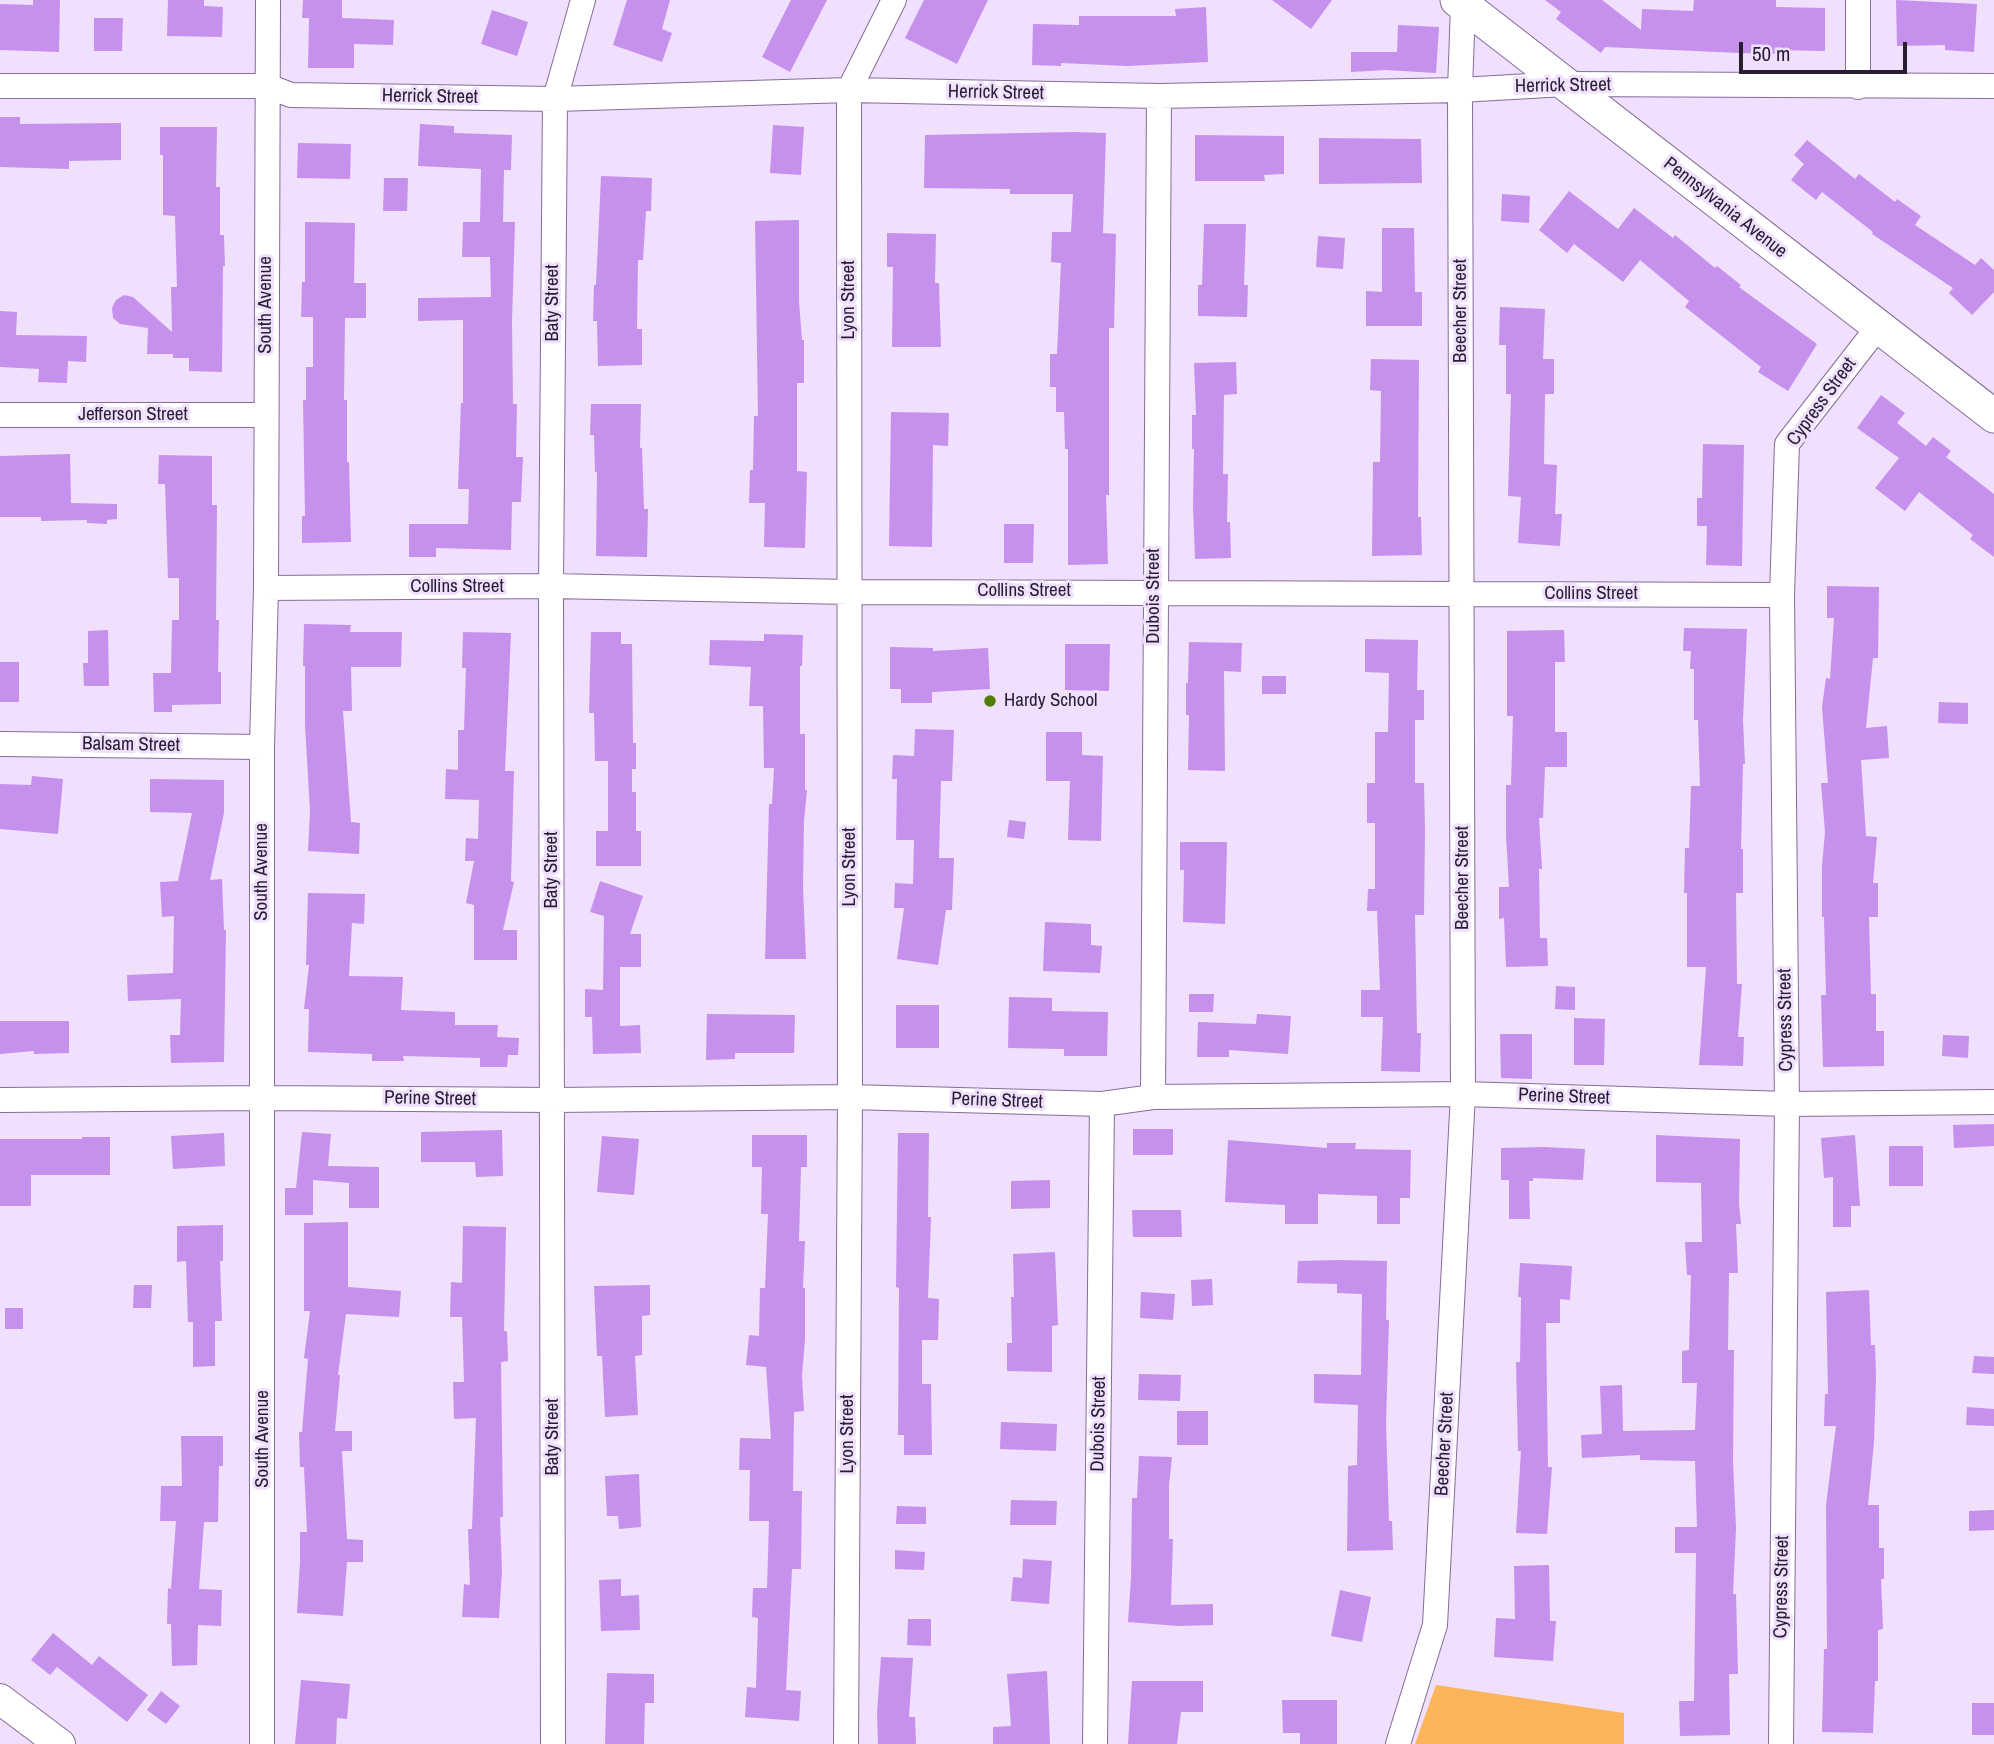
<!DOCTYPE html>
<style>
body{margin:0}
#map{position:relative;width:1994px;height:1744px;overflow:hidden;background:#f0dffd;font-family:"Archivo Narrow",sans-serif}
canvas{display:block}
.scale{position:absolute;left:1739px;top:42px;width:168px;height:32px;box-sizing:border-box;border:4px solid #281e30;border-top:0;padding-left:9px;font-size:21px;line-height:24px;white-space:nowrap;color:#281e30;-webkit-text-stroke:5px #f0dffd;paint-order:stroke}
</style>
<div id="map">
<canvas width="1994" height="1744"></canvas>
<div class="scale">50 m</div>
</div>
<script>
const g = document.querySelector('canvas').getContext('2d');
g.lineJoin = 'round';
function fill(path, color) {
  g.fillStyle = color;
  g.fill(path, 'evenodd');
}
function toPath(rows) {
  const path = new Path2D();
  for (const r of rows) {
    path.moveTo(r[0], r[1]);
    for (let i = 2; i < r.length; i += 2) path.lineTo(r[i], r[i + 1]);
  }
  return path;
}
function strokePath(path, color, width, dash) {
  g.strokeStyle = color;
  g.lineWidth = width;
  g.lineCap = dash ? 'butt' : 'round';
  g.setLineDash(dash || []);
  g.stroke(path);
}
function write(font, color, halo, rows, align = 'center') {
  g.font = font + ' "Archivo Narrow",sans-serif';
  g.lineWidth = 6;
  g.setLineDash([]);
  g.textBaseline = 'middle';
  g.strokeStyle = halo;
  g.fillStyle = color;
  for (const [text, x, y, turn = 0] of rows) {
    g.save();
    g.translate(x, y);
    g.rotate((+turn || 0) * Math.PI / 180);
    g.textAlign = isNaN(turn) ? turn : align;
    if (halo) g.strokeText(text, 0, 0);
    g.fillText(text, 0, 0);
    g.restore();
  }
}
fill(toPath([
 [1436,1685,1624,1713,1624,1744,1415,1744]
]), '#fdb55c');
fill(toPath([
 [33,0,60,0,59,52,0,50,0,4,33,5],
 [168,0,204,0,204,6,223,7,222,37,167,36],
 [303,0,342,0,342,18,394,20,393,45,354,44,354,68,308,68,309,18,302,18],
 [627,0,670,0,662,29,672,33,662,62,613,45],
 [791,0,827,0,790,72,762,57],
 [924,0,988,0,957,64,905,38],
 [1272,0,1332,0,1311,29],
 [1545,0,1602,0,1641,30,1642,9,1693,11,1694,0,1776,0,1776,7,1825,8,1825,51,1775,50,1775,54,1740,53,1605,47,1601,53,1556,19,1561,12],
 [1896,0,1977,4,1974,52,1945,50,1945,45,1897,46],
 [1206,7,1208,62,1127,66,1061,63,1061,66,1032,65,1033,24,1079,25,1079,16,1176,16,1175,9],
 [492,10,528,22,517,56,481,44],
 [94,18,123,18,122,51,94,51],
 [1398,25,1439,27,1436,73,1386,70,1351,72,1351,52,1397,52],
 [0,117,20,117,20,124,121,123,121,160,69,161,69,169,0,167],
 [420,124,454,126,454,133,512,135,511,170,504,170,503,222,515,222,512,321,513,404,517,404,516,457,523,457,521,502,512,502,511,550,436,548,436,557,409,557,409,524,468,524,469,489,458,489,461,403,463,403,463,320,418,321,418,298,491,297,490,257,462,257,463,222,480,222,481,169,418,166],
 [773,125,804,127,801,175,770,173],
 [160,127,217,127,216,187,220,187,220,235,224,235,225,266,223,266,222,372,189,371,189,358,173,358,173,354,147,354,148,328,120,324,113,318,112,308,116,300,124,295,133,297,172,332,171,287,177,287,175,216,163,215,163,155,160,155],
 [1074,132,1106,133,1103,233,1116,234,1114,328,1109,328,1109,495,1106,495,1108,564,1068,565,1068,449,1065,449,1064,412,1056,412,1056,387,1050,387,1050,354,1057,354,1061,263,1051,262,1052,232,1071,232,1073,194,1010,194,1010,189,924,188,925,135],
 [1195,135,1284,136,1284,174,1264,175,1265,181,1195,181],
 [1319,138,1421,139,1422,183,1319,184],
 [1807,140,1855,179,1859,174,1895,202,1897,199,1921,216,1915,225,1975,265,1981,258,1994,270,1994,292,1972,315,1949,293,1953,288,1872,234,1873,232,1822,192,1816,200,1791,180,1804,164,1794,155],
 [298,143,351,144,350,179,297,178],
 [601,176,652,178,651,211,646,211,643,260,638,260,637,329,642,329,642,365,598,366,597,321,593,321,594,285,596,285],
 [384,178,408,178,407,211,383,211],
 [1569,191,1618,229,1634,208,1673,238,1675,235,1715,268,1717,266,1741,285,1739,287,1817,344,1788,391,1758,372,1761,367,1685,307,1689,301,1640,260,1623,282,1574,244,1567,253,1539,230],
 [1502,194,1530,196,1529,223,1501,221],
 [799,220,799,301,802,340,804,340,804,383,797,383,797,471,807,472,805,548,764,547,765,503,749,503,750,470,753,470,754,416,758,416,755,221],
 [305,222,355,223,354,283,366,283,366,318,345,318,344,400,347,400,347,462,349,462,351,542,302,543,302,516,305,516,303,400,306,400,306,367,313,367,313,317,301,317,302,282,305,282],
 [1204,224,1246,224,1244,285,1248,285,1247,317,1198,316,1198,285,1202,285],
 [1382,228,1414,228,1415,292,1422,292,1422,326,1366,326,1366,291,1382,292],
 [887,233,936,234,935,283,939,283,941,347,892,347,893,267,887,267],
 [1318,236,1345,238,1343,269,1316,267],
 [1500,307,1545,309,1543,359,1554,359,1554,394,1545,394,1544,464,1557,465,1555,514,1562,514,1560,546,1518,543,1521,497,1508,496,1511,394,1506,394,1506,345,1499,345],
 [0,311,17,312,16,335,87,336,86,362,68,361,67,383,38,382,39,369,0,367],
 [1371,359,1419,360,1418,517,1421,517,1422,555,1372,556,1373,462,1380,462,1381,391,1370,390],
 [1236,362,1237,394,1224,395,1223,474,1228,474,1227,522,1230,522,1231,558,1195,559,1193,506,1194,449,1192,449,1192,415,1196,415,1194,363],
 [1881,395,1905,413,1897,423,1926,446,1933,437,1951,451,1946,457,1994,494,1994,557,1970,539,1973,535,1919,492,1905,511,1875,488,1899,458,1857,428],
 [591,404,641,404,640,448,642,448,644,509,648,509,647,557,596,556,597,472,595,472,594,435,590,435],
 [891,412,949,413,948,446,933,445,932,547,889,546],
 [1703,444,1744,445,1742,566,1706,565,1707,526,1697,526,1697,498,1702,498],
 [70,454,71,503,117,504,117,519,107,520,107,524,87,523,87,520,41,521,41,517,0,517,0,456],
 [159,455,212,456,212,505,217,505,216,620,219,620,218,672,221,672,221,704,172,705,172,712,154,712,153,673,171,673,172,620,179,620,179,578,168,578,165,484,158,484],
 [1004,524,1034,524,1033,563,1004,563],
 [1827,586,1879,587,1878,658,1873,658,1866,728,1887,726,1889,758,1861,760,1866,836,1877,837,1873,883,1878,883,1878,917,1869,917,1871,994,1876,994,1876,1031,1884,1031,1884,1066,1823,1067,1821,995,1826,995,1824,917,1822,917,1822,866,1825,832,1821,783,1828,783,1822,707,1826,678,1830,679,1834,618,1827,618],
 [304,624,351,625,350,632,402,632,401,667,351,667,352,711,343,711,351,822,360,823,359,854,308,851,310,811,305,725,305,666,303,666],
 [1684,628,1747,629,1743,720,1745,764,1743,764,1741,849,1743,849,1743,893,1736,893,1737,984,1742,984,1738,1037,1744,1037,1743,1066,1699,1065,1706,967,1687,967,1687,893,1684,893,1685,848,1689,848,1691,786,1700,786,1698,720,1694,720,1694,669,1690,669,1691,651,1683,651],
 [108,630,109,686,84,686,83,663,88,663,88,631],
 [1564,630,1565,662,1555,662,1555,732,1567,732,1567,767,1545,767,1543,818,1539,818,1542,869,1539,869,1540,938,1547,938,1548,966,1506,967,1504,918,1499,919,1499,887,1509,887,1506,835,1506,785,1511,785,1513,716,1507,716,1507,631],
 [463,632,511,633,505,771,514,771,511,881,514,882,503,930,517,930,517,960,474,960,474,905,466,903,474,861,465,861,466,838,478,839,479,800,445,799,446,769,458,770,458,730,464,730,466,668,462,668],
 [591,632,621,632,621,644,632,644,633,743,636,743,636,769,632,769,632,792,636,792,636,831,641,831,641,866,596,866,596,831,608,831,608,761,595,761,594,713,589,713],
 [764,634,803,635,802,666,800,666,800,734,805,734,805,790,807,790,804,821,803,887,806,959,765,959,769,804,772,804,774,768,764,768,763,706,749,706,751,667,709,665,710,640,764,641],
 [1365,639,1418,640,1417,690,1424,690,1424,720,1415,720,1415,783,1424,783,1425,830,1424,915,1415,915,1417,1033,1421,1033,1420,1072,1381,1071,1383,1017,1361,1017,1361,990,1380,990,1377,911,1367,911,1368,889,1375,889,1375,823,1367,823,1367,783,1375,783,1375,732,1388,732,1389,673,1365,672],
 [1189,642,1242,643,1241,672,1224,671,1225,771,1188,770,1189,715,1186,715,1186,683,1188,683],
 [1065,644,1110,644,1109,691,1065,690],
 [890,647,933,648,933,651,988,648,990,689,932,692,932,703,901,703,901,689,890,689],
 [0,662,19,662,19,702,0,702],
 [1262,676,1286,676,1286,694,1262,694],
 [1939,702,1968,703,1968,724,1938,723],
 [915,729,954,730,952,781,941,781,939,858,954,858,952,910,946,910,938,965,897,959,904,908,894,908,895,883,913,884,914,840,896,840,897,779,892,779,893,755,914,756],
 [1046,732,1082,732,1082,755,1103,756,1101,841,1068,840,1070,781,1046,781],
 [32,776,63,779,58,834,0,829,0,784,31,785],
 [150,779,224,780,224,813,210,880,222,879,224,930,226,930,224,1062,171,1063,170,1035,180,1035,181,999,128,1001,127,975,173,973,174,916,162,917,160,882,178,881,192,813,150,812],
 [1009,820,1026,822,1024,839,1007,837],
 [1180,842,1227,842,1225,924,1183,922,1184,870,1180,870],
 [600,881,643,896,630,934,641,934,641,967,620,967,620,1026,640,1025,641,1053,593,1054,592,1017,585,1017,585,989,603,990,604,916,590,912],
 [308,893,365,894,364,924,352,923,349,976,403,977,401,1010,455,1012,455,1025,498,1025,497,1037,519,1038,518,1055,508,1055,507,1067,480,1067,480,1058,403,1056,404,1061,372,1061,372,1054,308,1052,309,1009,304,1009,309,965,306,965],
 [1045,922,1091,924,1091,945,1102,946,1100,973,1043,971],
 [1556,986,1575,987,1575,1010,1555,1009],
 [1189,994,1214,994,1213,1012,1189,1012],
 [1009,997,1052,998,1052,1011,1108,1012,1107,1056,1064,1056,1064,1049,1008,1048],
 [896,1005,939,1005,939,1048,896,1048],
 [707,1014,795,1015,794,1053,735,1053,735,1059,706,1060],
 [1257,1014,1291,1016,1288,1054,1229,1050,1229,1057,1197,1057,1198,1022,1256,1024],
 [1574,1018,1605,1019,1604,1065,1574,1065],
 [0,1021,69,1021,69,1053,34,1054,34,1051,0,1054],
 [1500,1034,1532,1034,1532,1079,1501,1078],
 [1943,1035,1969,1036,1968,1058,1942,1056],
 [1994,1124,1994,1146,1954,1148,1953,1125],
 [1133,1129,1173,1129,1173,1155,1133,1155],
 [502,1130,503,1176,476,1177,475,1162,421,1162,421,1132],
 [302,1132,331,1134,328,1166,379,1167,379,1208,349,1208,349,1183,313,1180,313,1215,285,1215,285,1188,296,1188],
 [224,1133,225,1166,173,1169,171,1136],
 [898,1133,929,1133,928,1217,931,1217,928,1298,939,1299,938,1340,922,1340,922,1384,931,1384,932,1455,904,1455,904,1435,898,1435,899,1288,896,1287],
 [752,1135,807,1135,807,1167,801,1167,799,1241,805,1241,803,1288,805,1288,805,1340,802,1375,804,1411,794,1412,793,1491,802,1491,801,1569,792,1569,786,1690,801,1691,799,1721,745,1717,747,1687,756,1688,758,1618,752,1617,753,1588,767,1588,769,1521,749,1521,750,1470,739,1470,740,1438,771,1439,766,1367,746,1365,749,1335,759,1336,760,1288,765,1288,768,1214,761,1214,762,1167,752,1167],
 [1656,1135,1740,1139,1739,1204,1741,1224,1736,1224,1738,1273,1729,1273,1728,1350,1734,1350,1733,1461,1736,1528,1733,1594,1736,1594,1738,1674,1729,1674,1730,1735,1680,1736,1679,1701,1694,1701,1696,1553,1675,1553,1675,1527,1697,1527,1695,1461,1640,1460,1640,1455,1582,1458,1581,1435,1602,1434,1600,1386,1622,1385,1623,1431,1695,1430,1697,1383,1682,1383,1682,1351,1689,1350,1691,1275,1687,1275,1685,1242,1702,1242,1701,1183,1656,1182],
 [1855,1135,1860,1206,1851,1206,1851,1227,1833,1227,1833,1177,1824,1178,1821,1138],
 [602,1136,639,1139,634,1195,597,1192],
 [82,1137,110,1137,110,1175,31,1175,31,1206,0,1206,0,1139,82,1139],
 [1228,1140,1327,1148,1327,1143,1356,1143,1355,1149,1411,1150,1410,1198,1400,1198,1400,1224,1377,1224,1377,1196,1318,1194,1318,1224,1285,1224,1285,1205,1225,1202],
 [1889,1146,1923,1146,1923,1186,1889,1186],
 [1544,1147,1585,1149,1583,1180,1533,1178,1533,1181,1529,1181,1530,1219,1509,1219,1509,1180,1501,1180,1501,1148],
 [1050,1180,1050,1208,1011,1209,1011,1181],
 [1132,1210,1181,1210,1182,1237,1133,1237],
 [348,1222,348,1287,401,1291,399,1317,346,1314,338,1375,340,1375,335,1431,352,1431,352,1451,342,1451,347,1539,363,1540,363,1562,347,1562,343,1616,297,1613,300,1562,300,1532,307,1532,304,1467,300,1467,299,1432,302,1432,308,1359,304,1358,310,1311,304,1311,304,1223],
 [223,1225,223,1261,220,1261,222,1321,215,1321,215,1366,193,1367,193,1322,188,1322,186,1261,177,1262,177,1226],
 [463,1226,506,1227,504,1331,507,1331,508,1361,501,1362,503,1517,500,1517,502,1571,499,1618,462,1617,464,1584,470,1585,468,1529,472,1529,476,1418,454,1419,453,1382,464,1382,462,1317,450,1317,451,1282,462,1283],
 [1055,1252,1058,1325,1052,1326,1052,1372,1007,1371,1007,1343,1012,1343,1011,1297,1014,1297,1013,1254],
 [1338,1260,1387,1261,1386,1320,1389,1320,1386,1422,1389,1521,1392,1521,1393,1550,1347,1551,1348,1466,1357,1465,1358,1405,1314,1403,1314,1374,1361,1375,1362,1294,1337,1293,1337,1284,1297,1283,1298,1261],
 [1520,1263,1572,1266,1570,1300,1560,1299,1560,1323,1546,1323,1548,1467,1552,1467,1547,1534,1516,1533,1521,1451,1518,1451,1516,1362,1520,1362,1521,1297,1518,1297],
 [1212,1279,1213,1305,1192,1306,1191,1280],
 [134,1285,152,1285,151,1308,133,1308],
 [650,1285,650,1315,642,1316,642,1355,635,1356,638,1415,605,1417,602,1356,597,1356,594,1286],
 [1869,1290,1871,1345,1875,1345,1876,1378,1874,1442,1868,1505,1879,1505,1879,1548,1884,1548,1884,1579,1881,1579,1883,1629,1878,1630,1878,1681,1875,1681,1873,1733,1822,1732,1824,1649,1827,1649,1826,1505,1836,1426,1824,1426,1825,1394,1828,1394,1826,1292],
 [1141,1292,1175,1294,1173,1320,1140,1318],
 [5,1308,23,1308,23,1329,5,1329],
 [1974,1356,1994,1357,1994,1374,1972,1373],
 [1139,1374,1181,1375,1180,1401,1138,1400],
 [1967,1407,1994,1409,1994,1426,1966,1425],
 [1177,1411,1208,1411,1208,1445,1177,1445],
 [1001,1422,1057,1424,1056,1451,1000,1449],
 [181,1436,223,1436,223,1466,219,1466,218,1522,204,1522,199,1589,222,1590,221,1626,198,1625,197,1665,172,1666,171,1624,167,1624,168,1588,171,1589,176,1521,160,1521,161,1486,182,1486],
 [1139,1456,1172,1457,1169,1485,1169,1539,1173,1539,1171,1605,1213,1604,1213,1625,1178,1626,1128,1622,1131,1578,1132,1498,1137,1498],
 [639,1474,641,1527,619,1529,618,1516,607,1516,605,1476],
 [1011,1500,1057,1501,1056,1525,1010,1525],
 [897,1506,926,1507,926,1524,896,1524],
 [1994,1510,1994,1530,1969,1531,1969,1511],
 [895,1550,925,1552,924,1570,895,1569],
 [1023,1559,1052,1561,1049,1604,1011,1601,1013,1577,1022,1578],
 [1549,1565,1550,1621,1556,1621,1553,1661,1494,1657,1496,1618,1515,1619,1514,1566],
 [621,1579,621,1596,639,1595,640,1630,601,1631,599,1580],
 [1340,1590,1371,1597,1362,1642,1331,1636],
 [908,1619,931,1619,931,1646,907,1645],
 [53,1633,92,1665,99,1656,148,1695,127,1722,57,1667,50,1675,31,1660],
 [881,1657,913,1658,909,1717,915,1717,916,1744,878,1744,877,1712],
 [1047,1671,1050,1744,993,1744,993,1727,1011,1726,1007,1674],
 [607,1673,654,1674,654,1703,645,1703,644,1744,605,1744],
 [301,1680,350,1684,347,1719,337,1718,336,1744,295,1744],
 [1132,1681,1203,1681,1203,1712,1181,1712,1177,1744,1128,1744],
 [161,1691,180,1706,166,1724,147,1710],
 [1282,1700,1337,1700,1337,1744,1300,1744,1300,1733,1283,1733],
 [1972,1703,1994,1703,1994,1735,1972,1735]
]), '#c691ec');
const minor = toPath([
 [0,86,267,86,291,95,555,99,849,90,1159,96,1460,90,1565,84,1994,86],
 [1858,87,1858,0],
 [0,415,265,415],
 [266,588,551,586,849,592,1782,595],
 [0,744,262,747],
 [1153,1097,1159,96],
 [0,1100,263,1098,553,1100,850,1097,1102,1104,1153,1097,1463,1094,1787,1104,1994,1102],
 [262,1744,262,747,266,588,268,0],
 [553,1744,551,586,555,99,583,0],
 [846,1744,850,1097,849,90,894,0],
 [1095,1744,1102,1104],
 [1398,1744,1435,1625,1463,1094,1460,90,1463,5],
 [1781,1744,1787,1104,1782,595,1787,444,1878,327]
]);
const tertiary = toPath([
 [0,1699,60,1744]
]);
const secondary = toPath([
 [1457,0,1994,416]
]);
strokePath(minor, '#856c99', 26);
strokePath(tertiary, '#856c99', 32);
strokePath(secondary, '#856c99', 35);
strokePath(minor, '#fff', 24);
strokePath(tertiary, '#fff', 30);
strokePath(secondary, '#fff', 33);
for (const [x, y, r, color] of [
 [990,701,7,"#517d02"]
]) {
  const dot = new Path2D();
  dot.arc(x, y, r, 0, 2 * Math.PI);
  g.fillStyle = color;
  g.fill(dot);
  strokePath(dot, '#f0dffd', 2.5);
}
write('19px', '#281e30', '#f0dffd', [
 ["Herrick Street",1563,86,-1],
 ["Herrick Street",996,93,1],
 ["Herrick Street",430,97,1],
 ["Pennsylvania Avenue",1725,208,38],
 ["Lyon Street",849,300,-90],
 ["Baty Street",553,303,-90],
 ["South Avenue",266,305,-90],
 ["Beecher Street",1461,311,-90],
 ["Cypress Street",1822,402,-54],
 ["Jefferson Street",133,415],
 ["Collins Street",457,587],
 ["Collins Street",1024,591],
 ["Collins Street",1591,594],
 ["Dubois Street",1154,596,-90],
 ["Balsam Street",131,745,1],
 ["Lyon Street",850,867,-90],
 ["Baty Street",552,870,-90],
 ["South Avenue",262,872,-90],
 ["Beecher Street",1463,878,-90],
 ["Cypress Street",1786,1020,-91],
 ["Perine Street",1564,1097,2],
 ["Perine Street",430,1099,1],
 ["Perine Street",997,1101,2],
 ["Dubois Street",1099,1424,-89],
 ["Lyon Street",848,1434,-90],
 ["Baty Street",553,1437,-90],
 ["South Avenue",263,1439,-90],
 ["Beecher Street",1445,1444,-87],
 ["Cypress Street",1782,1587,-89]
]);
write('19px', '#281e30', '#f0dffd', [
 ["Hardy School",1004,701]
], 'left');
</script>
